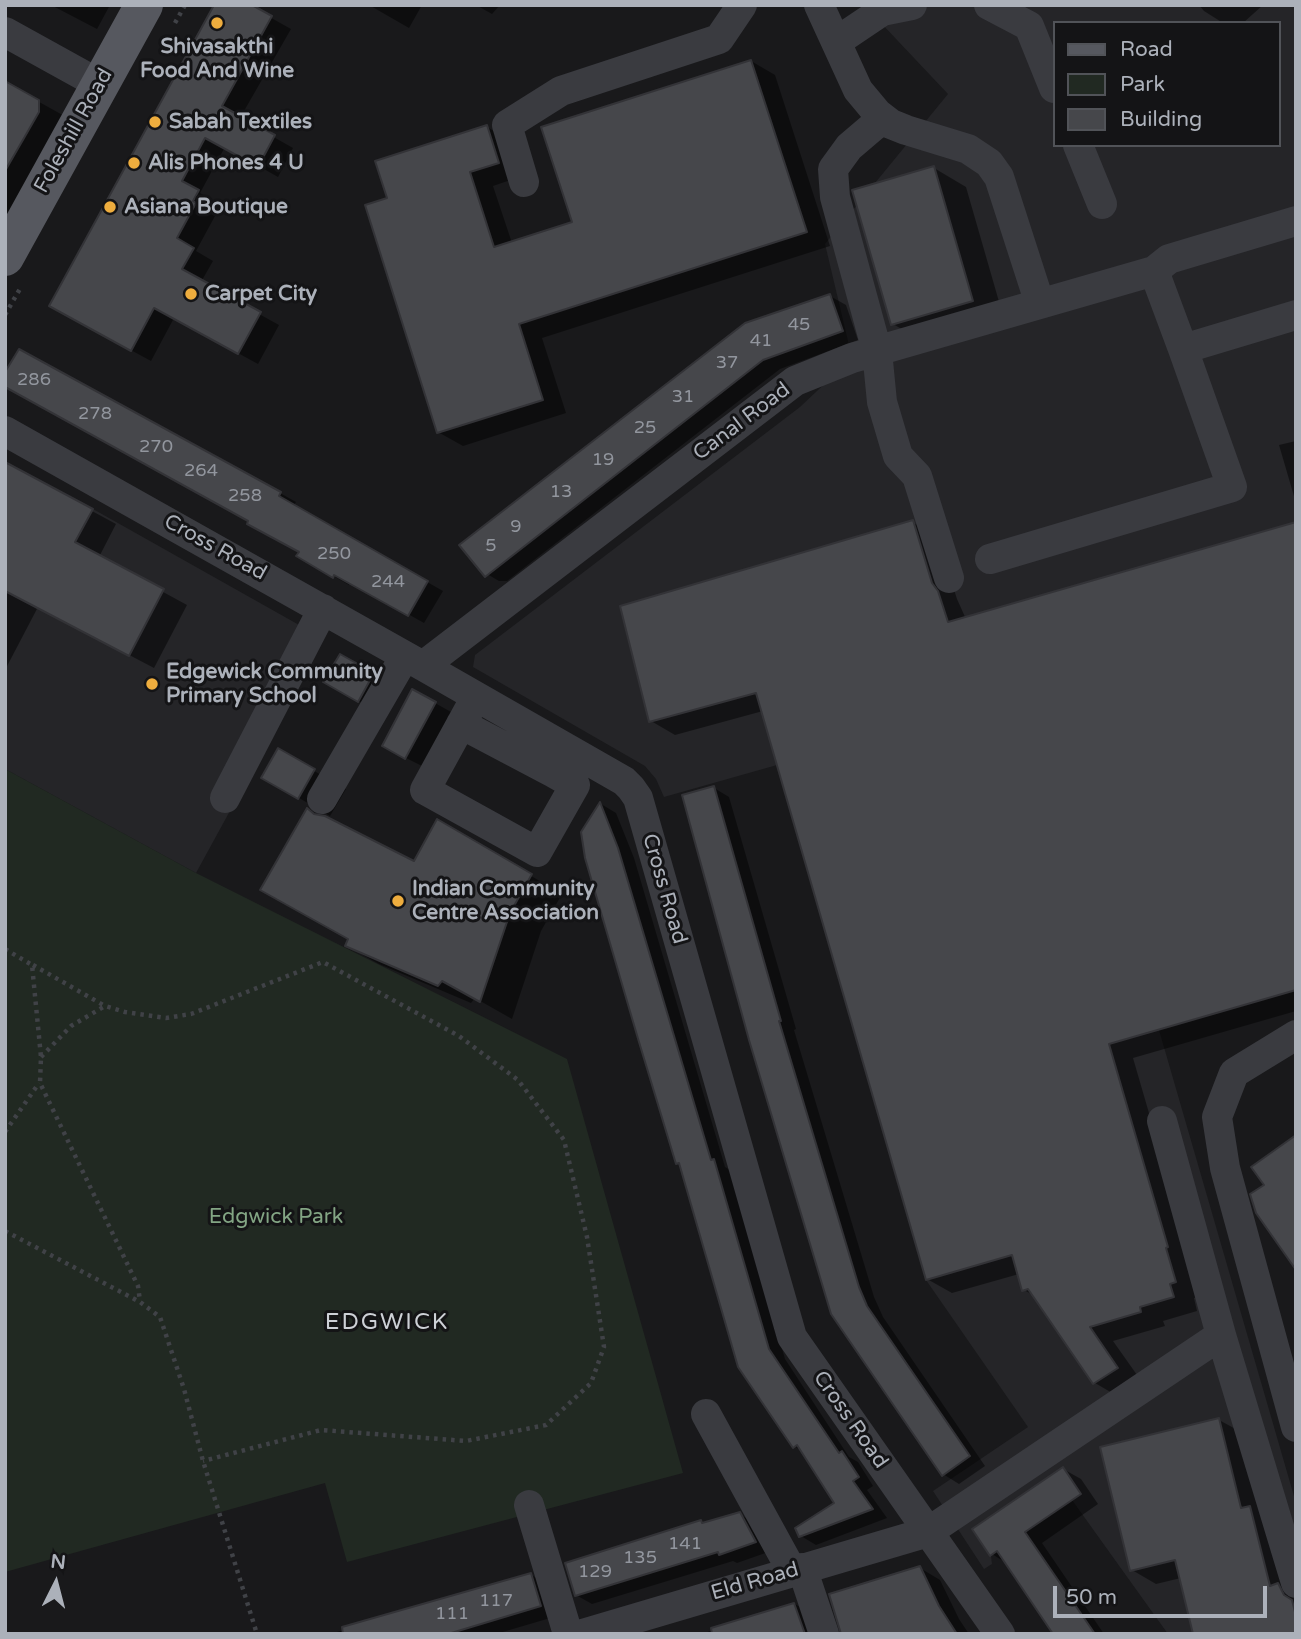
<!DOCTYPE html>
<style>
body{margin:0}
#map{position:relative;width:1301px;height:1639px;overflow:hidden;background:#19191b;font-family:"Varela Round",sans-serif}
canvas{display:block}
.frame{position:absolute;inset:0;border:7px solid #acb1ba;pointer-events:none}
.legend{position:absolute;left:1053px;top:21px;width:228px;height:126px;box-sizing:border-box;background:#141416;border:2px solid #515358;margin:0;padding:9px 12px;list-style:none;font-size:21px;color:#acb1ba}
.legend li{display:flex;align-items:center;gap:14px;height:35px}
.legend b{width:35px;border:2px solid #515358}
.north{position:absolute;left:21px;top:1548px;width:70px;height:70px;-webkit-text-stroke:5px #141416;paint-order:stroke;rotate:6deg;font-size:19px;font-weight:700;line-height:28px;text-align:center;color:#acb1ba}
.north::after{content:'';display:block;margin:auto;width:24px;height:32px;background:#acb1ba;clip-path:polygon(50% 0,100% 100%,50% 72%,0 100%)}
.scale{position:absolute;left:1053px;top:1586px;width:214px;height:32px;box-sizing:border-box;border:4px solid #acb1ba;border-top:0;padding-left:9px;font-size:21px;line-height:24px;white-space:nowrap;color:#acb1ba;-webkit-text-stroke:5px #141416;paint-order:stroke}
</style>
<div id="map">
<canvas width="1301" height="1639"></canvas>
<div class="frame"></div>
<ul class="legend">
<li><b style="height:9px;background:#56585f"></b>Road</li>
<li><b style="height:19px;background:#212922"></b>Park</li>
<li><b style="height:19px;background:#46474b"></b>Building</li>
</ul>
<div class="north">N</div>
<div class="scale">50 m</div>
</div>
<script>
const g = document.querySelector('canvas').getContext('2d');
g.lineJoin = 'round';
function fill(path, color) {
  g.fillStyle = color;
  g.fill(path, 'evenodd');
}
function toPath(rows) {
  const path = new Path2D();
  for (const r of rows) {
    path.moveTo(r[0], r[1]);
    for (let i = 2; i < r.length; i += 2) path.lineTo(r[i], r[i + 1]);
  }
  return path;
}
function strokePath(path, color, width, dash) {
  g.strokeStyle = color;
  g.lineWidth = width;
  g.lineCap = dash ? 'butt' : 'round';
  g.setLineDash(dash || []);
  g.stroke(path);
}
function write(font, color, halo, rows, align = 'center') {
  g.font = font + ' "Varela Round",sans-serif';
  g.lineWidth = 6;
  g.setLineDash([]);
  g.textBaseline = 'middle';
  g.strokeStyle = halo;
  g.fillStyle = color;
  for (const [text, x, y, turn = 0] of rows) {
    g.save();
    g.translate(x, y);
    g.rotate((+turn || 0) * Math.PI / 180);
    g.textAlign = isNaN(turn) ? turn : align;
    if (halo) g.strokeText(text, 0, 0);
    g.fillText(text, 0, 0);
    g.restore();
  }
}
fill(toPath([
 [864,5,1296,5,1296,990,1159,1030,1296,1503,1296,1634,1168,1634,1072,1500,991,1556,992,1564,984,1569,933,1491,1028,1427,926,1280,777,765,664,797,656,779,645,766,473,667,475,655,800,407,852,358,825,244,948,94],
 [1054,23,1278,23,1278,145,1054,145],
 [5,462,93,509,324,639,196,873,5,769]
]), '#252528');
fill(toPath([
 [5,769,196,873,567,1059,683,1473,347,1562,325,1483,5,1572]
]), '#212922');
fill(toPath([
 [51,5,110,5,97,29],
 [248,5,291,29,240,118,293,148,278,177,225,147,200,193,217,203,211,214,215,216,196,251,213,261,201,282,279,325,258,364,174,318,151,361,70,317],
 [369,5,422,5,409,28],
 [476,5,500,5,492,14],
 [1199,5,1263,5,1243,23,1223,23,1204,11],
 [751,61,775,75,830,246,542,338,566,413,463,446,438,432,389,199,487,127,511,141,522,176,493,186,512,243,574,223],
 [5,83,68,118,5,240],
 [934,168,966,187,1004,319,924,342,893,324],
 [830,296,846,305,858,340,780,369,507,581,499,581,482,571],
 [1296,441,1296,503,1279,445],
 [5,464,116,524,99,557,187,605,154,668,38,607,5,670],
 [280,493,296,502,293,506,443,591,424,623,351,582,349,585,299,556,301,552,249,523],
 [912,522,937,536,957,599,966,619,1296,524,1296,1011,1133,1058,1192,1261,1200,1296,1194,1298,1197,1311,1163,1321,1165,1326,1113,1341,1142,1382,1119,1397,1095,1383,1035,1296,1024,1290,1019,1274,952,1293,927,1279,763,711,675,735,651,721],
 [340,656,389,684,374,710,326,682],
 [435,703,451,712,422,766,400,755],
 [279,751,346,789,330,816,263,777],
 [714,788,729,797,796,1029,794,1030,874,1297,883,1317,985,1466,959,1484,943,1474,833,1313],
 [601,804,616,813,634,858,725,1167,730,1170,785,1359,849,1457,858,1462,873,1486,867,1490,887,1518,816,1545,801,1536,836,1503,802,1451,794,1446,681,1165,677,1162,583,832],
 [308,810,415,863,437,821,562,894,541,931,512,1019,475,998,471,1003,379,964,347,946,350,939],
 [1219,1420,1243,1433,1296,1596,1296,1634,1181,1578,1156,1584,1132,1570],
 [1063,1469,1081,1479,1098,1504,1042,1543,1104,1634,1056,1634,1008,1564,992,1554],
 [739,1514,755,1523,771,1551,737,1563,733,1561,592,1604,576,1595,701,1522,705,1524],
 [920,1568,940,1580,959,1619,969,1634,843,1634],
 [531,1575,547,1584,557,1616,496,1634,330,1634],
 [795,1604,811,1614,817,1634,701,1634]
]), '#0007');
const building = toPath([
 [214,5,252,5,272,16,222,106,275,135,258,167,205,138,182,181,199,190,193,201,196,203,177,238,194,248,182,269,261,312,238,354,154,308,131,351,49,306,214,5],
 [751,60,807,232,519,324,543,400,437,433,365,205,387,198,375,161,487,125,499,163,470,172,494,247,572,222,541,127,751,60],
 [5,81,39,100,39,112,5,171,5,81],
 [934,166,973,301,891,325,852,190,934,166],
 [830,294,843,331,763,360,485,577,459,545,745,323,830,294],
 [19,349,281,492,279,496,428,581,408,616,334,575,333,578,296,556,299,552,247,524,248,521,5,387,5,372,19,349],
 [5,462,93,509,75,542,164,589,129,656,5,591,5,462],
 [913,520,932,583,938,591,948,622,1296,522,1296,990,1109,1044,1168,1247,1166,1248,1176,1282,1170,1284,1174,1297,1140,1307,1141,1312,1090,1327,1118,1368,1093,1384,1028,1289,1022,1291,1012,1255,926,1280,756,693,649,722,620,606,913,520],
 [340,654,374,673,358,702,323,682,340,654],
 [412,689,436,702,405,759,382,746,412,689],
 [278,748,315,769,298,799,261,778,278,748],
 [714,786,781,1021,779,1021,859,1287,867,1306,970,1456,942,1476,831,1314,749,1040,682,795,714,786],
 [600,802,618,848,711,1160,714,1159,769,1349,839,1453,842,1451,859,1477,853,1481,873,1509,799,1537,795,1528,834,1503,797,1445,793,1448,738,1367,679,1163,676,1164,639,1042,585,858,581,832,600,802],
 [307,808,314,814,325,816,414,861,437,819,532,874,510,913,480,1002,442,981,438,986,345,946,348,939,260,890,307,808],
 [1296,1135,1296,1270,1256,1213,1250,1194,1264,1185,1251,1167,1296,1135],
 [1219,1418,1241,1508,1250,1506,1270,1586,1278,1583,1284,1595,1292,1600,1296,1616,1296,1634,1193,1634,1175,1560,1130,1571,1100,1447,1219,1418],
 [1063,1467,1081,1494,1025,1532,1095,1634,1053,1634,997,1551,990,1556,972,1529,1063,1467],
 [740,1512,756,1542,719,1555,718,1552,575,1596,565,1563,701,1520,702,1523,740,1512],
 [920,1566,939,1606,957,1634,841,1634,829,1594,920,1566],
 [531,1573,541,1606,448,1634,343,1634,342,1627,531,1573],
 [794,1603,805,1634,712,1634,711,1628,794,1603]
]);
fill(building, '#46474b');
strokePath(building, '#333337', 2);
strokePath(toPath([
 [175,23,185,5],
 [5,315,21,287],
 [5,949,32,965,41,1057,40,1083,138,1286,140,1301],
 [33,965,105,1006],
 [41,1057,71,1026,105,1006,125,1012,166,1018,191,1014,323,962,459,1036,518,1080,564,1140,587,1237,604,1347,591,1383,546,1425,466,1441,321,1430,203,1461],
 [5,1132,39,1083],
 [5,1231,140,1302,160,1317,184,1389,203,1461,257,1634]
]), '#404247', 4.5, [3.5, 5]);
strokePath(toPath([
 [819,5,858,90,878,114,891,124,906,130,968,149,989,163,999,177,1040,304],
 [989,5,1029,26,1054,88],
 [5,32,99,84],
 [836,42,882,11,912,5],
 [883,118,849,147,833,169,835,197,877,351,882,402,898,456,917,476,949,578],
 [1078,145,1102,204],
 [524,182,507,125,561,91,719,39,742,5],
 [1154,271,1183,349,1296,315],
 [5,431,423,666,624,781,631,788,638,798,792,1337,1000,1634],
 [990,559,1232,487,1183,349],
 [423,666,795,381,852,358,1154,271,1169,259,1296,221],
 [476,697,425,790,537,852,575,785,552,772,565,748],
 [461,724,552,772],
 [225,798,323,609],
 [322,799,405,656],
 [1296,1035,1234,1073,1217,1117,1225,1168,1296,1427],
 [1162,1121,1221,1335],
 [706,1414,792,1571],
 [529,1505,568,1634],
 [802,1568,824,1634],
 [583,1634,928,1532,1221,1335,1296,1583]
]), '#3a3b40', 30);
strokePath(toPath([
 [5,257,144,5]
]), '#56585f', 38);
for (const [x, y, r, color] of [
 [217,23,7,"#eead3e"],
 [155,122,7,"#eead3e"],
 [134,163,7,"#eead3e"],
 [110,207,7,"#eead3e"],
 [191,294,7,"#eead3e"],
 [152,684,7,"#eead3e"],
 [398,901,7,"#eead3e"]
]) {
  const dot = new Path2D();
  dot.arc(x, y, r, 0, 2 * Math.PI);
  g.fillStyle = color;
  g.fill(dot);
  strokePath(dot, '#141416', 2.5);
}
write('18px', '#92969e', null, [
 ["45",799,325],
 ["41",761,341],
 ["37",727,363],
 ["286",34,380],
 ["31",683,397],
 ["278",95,414],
 ["25",645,428],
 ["270",156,447],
 ["19",603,460],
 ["264",201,471],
 ["13",561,492],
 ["258",245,496],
 ["9",516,527],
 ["5",491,546],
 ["250",334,554],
 ["244",388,582],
 ["141",685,1544],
 ["135",640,1558],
 ["129",595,1572],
 ["117",496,1601],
 ["111",452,1614]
]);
write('bold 21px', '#acb1ba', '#141416', [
 ["Shivasakthi",217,47,"center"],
 ["Food And Wine",217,71,"center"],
 ["Sabah Textiles",169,122],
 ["Alis Phones 4 U",148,163],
 ["Asiana Boutique",124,207],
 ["Carpet City",205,294],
 ["Edgewick Community",166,672],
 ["Primary School",166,696],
 ["Indian Community",412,889],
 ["Centre Association",412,913]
], 'left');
write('21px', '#acb1ba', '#141416', [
 ["Foleshill Road",74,131,-61],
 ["Canal Road",742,422,-37],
 ["Cross Road",215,548,29],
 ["Cross Road",664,889,74],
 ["Cross Road",850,1420,55],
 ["Eld Road",755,1582,-16]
]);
write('21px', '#83a584', '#141416', [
 ["Edgwick Park",276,1217]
]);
g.letterSpacing = '2px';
write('23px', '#cdd0d6', '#141416', [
 ["EDGWICK",387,1323]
]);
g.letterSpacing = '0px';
</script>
